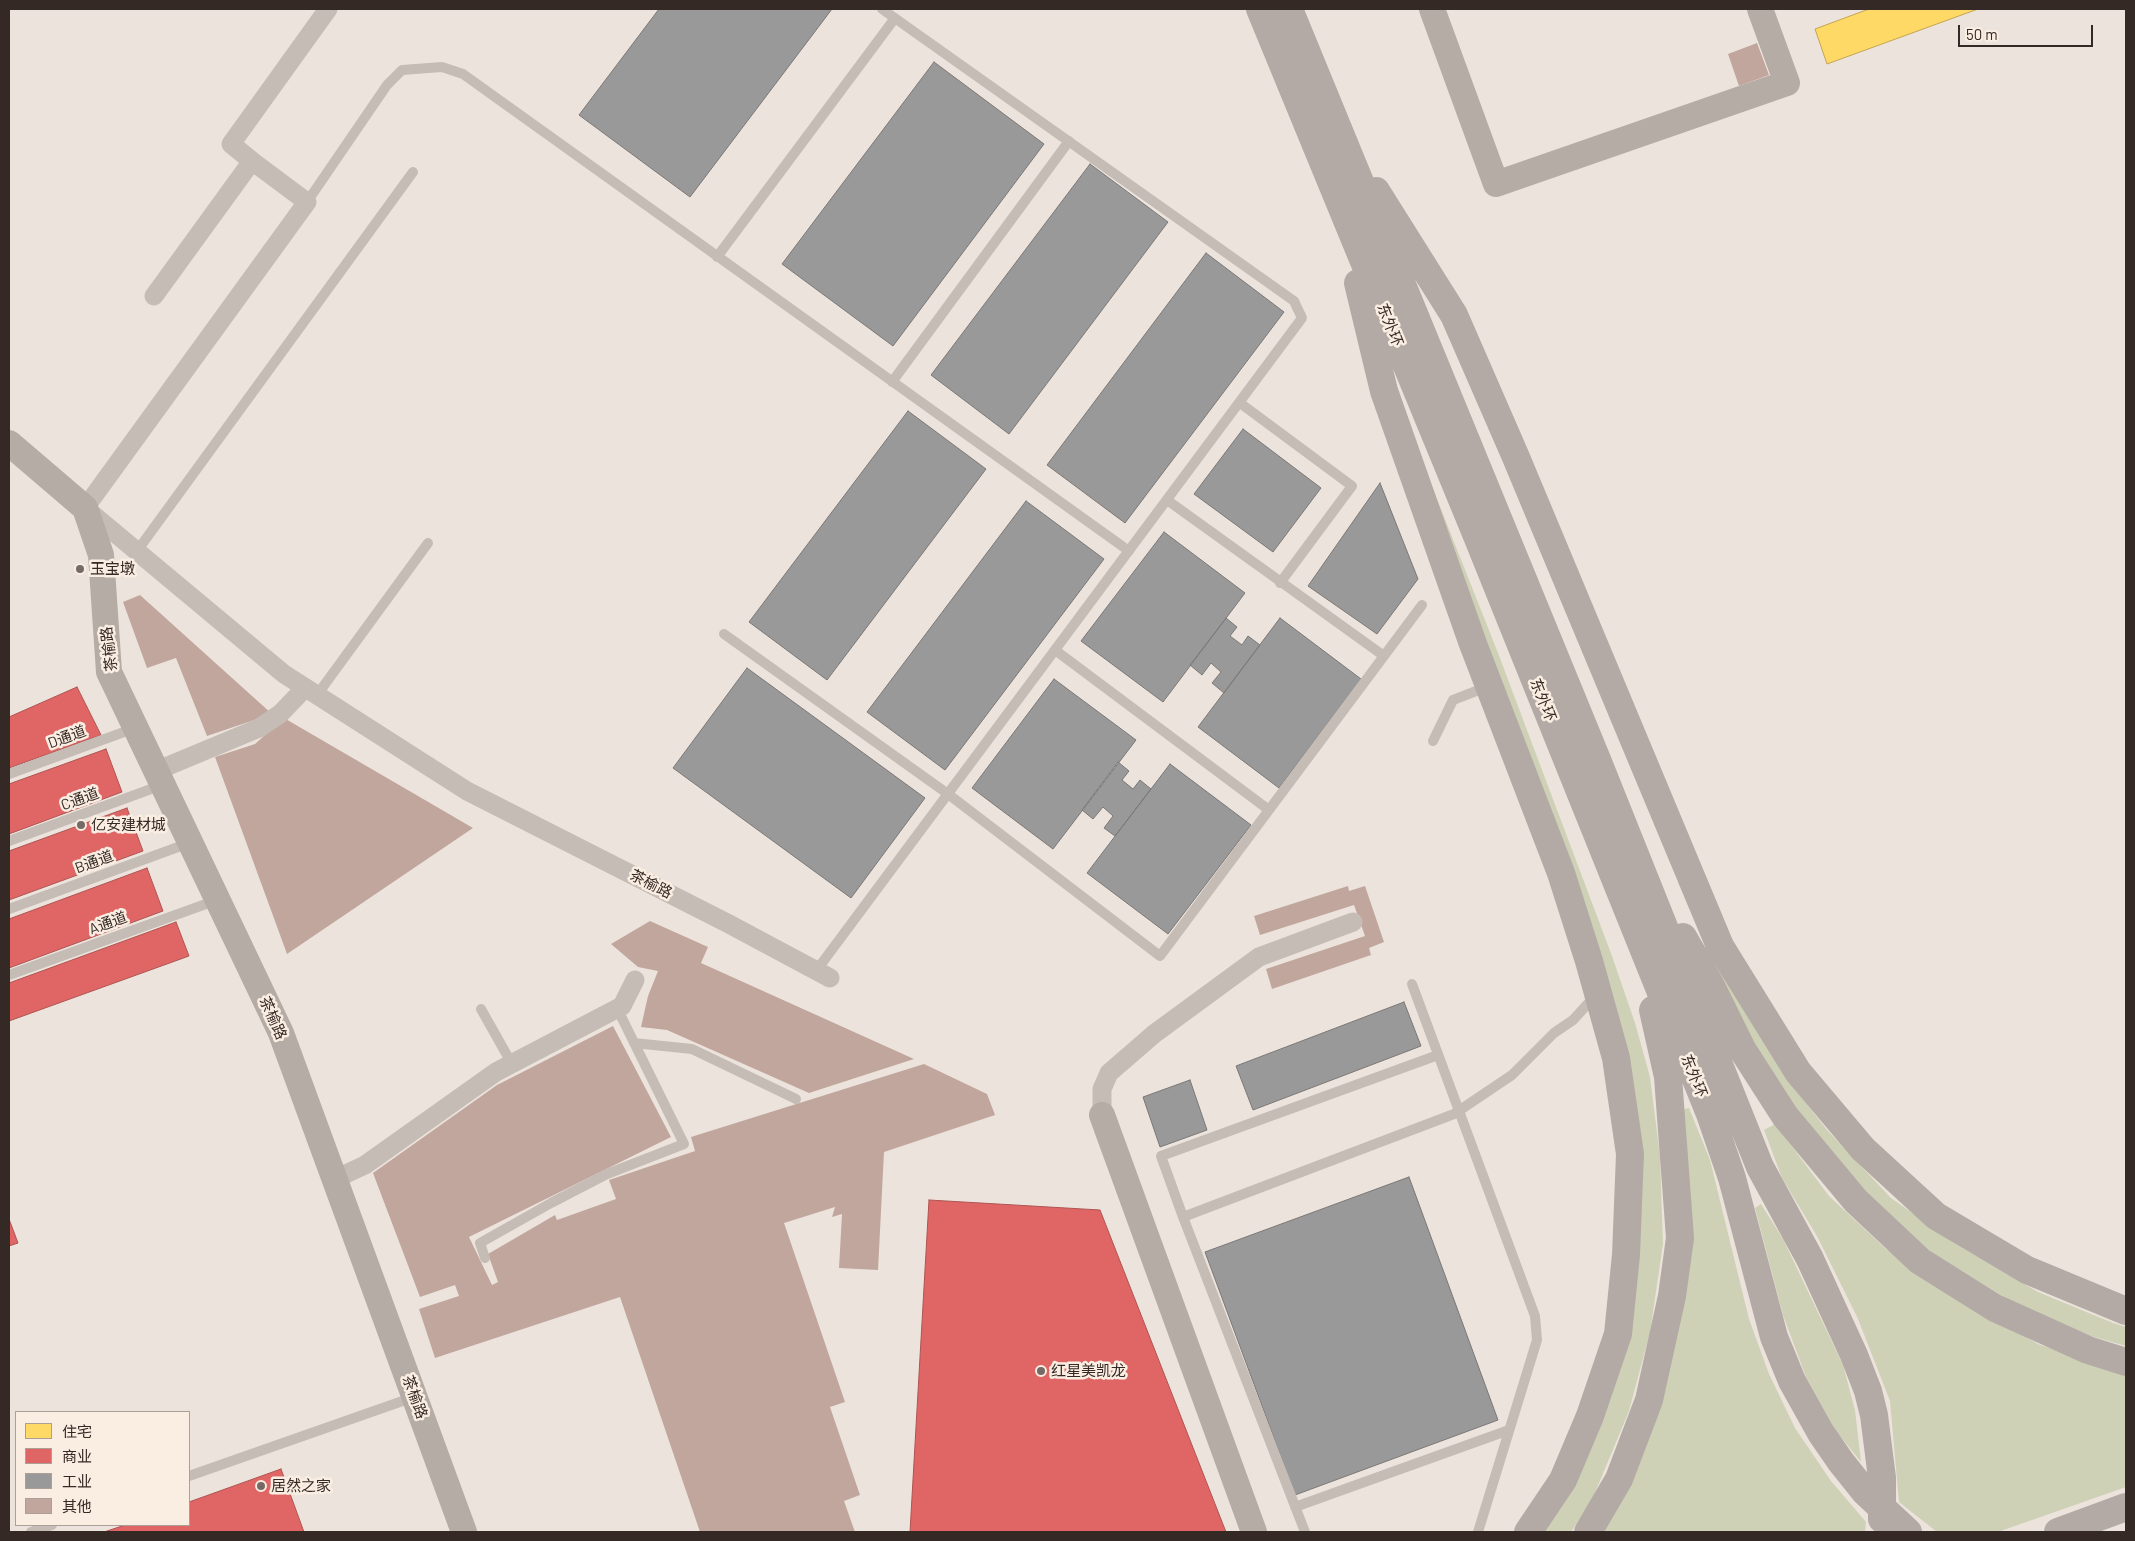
<!DOCTYPE html>
<meta charset="utf-8">
<style>
body{margin:0}
#map{position:relative;width:2135px;height:1541px;overflow:hidden;background:#ece4dc;font-family:Barlow,"Noto Sans SC",sans-serif}
canvas{display:block}
.frame{position:absolute;inset:0;border:10px solid #352925;pointer-events:none}
.legend{position:absolute;left:15px;top:1411px;width:175px;height:115px;box-sizing:border-box;background:#faeee3;border:1px solid #ab9f97;margin:0;padding:6px 9px;list-style:none;font-size:15px;color:#352925}
.legend li{display:flex;align-items:center;gap:10px;height:25px}
.legend b{width:25px;border:1px solid #ab9f97}
.scale{position:absolute;left:1958px;top:25px;width:135px;height:22px;box-sizing:border-box;border:2px solid #352925;border-top:0;padding-left:6px;font-size:15px;line-height:18px;white-space:nowrap;color:#352925;-webkit-text-stroke:4px #faeee3;paint-order:stroke}
</style>
<div id="map">
<canvas width="2135" height="1541"></canvas>
<div class="frame"></div>
<ul class="legend">
<li><b style="height:14px;background:#ffd966"></b>住宅</li>
<li><b style="height:14px;background:#e06666"></b>商业</li>
<li><b style="height:14px;background:#999"></b>工业</li>
<li><b style="height:14px;background:#c1a69d"></b>其他</li>
</ul>
<div class="scale">50 m</div>
</div>
<script>
const g = document.querySelector('canvas').getContext('2d');
g.lineJoin = 'round';
function fill(path, color) {
  g.fillStyle = color;
  g.fill(path, 'evenodd');
}
function toPath(rows) {
  const path = new Path2D();
  for (const r of rows) {
    path.moveTo(r[0], r[1]);
    for (let i = 2; i < r.length; i += 2) path.lineTo(r[i], r[i + 1]);
  }
  return path;
}
function strokePath(path, color, width, dash) {
  g.strokeStyle = color;
  g.lineWidth = width;
  g.lineCap = dash ? 'butt' : 'round';
  g.setLineDash(dash || []);
  g.stroke(path);
}
function write(font, color, halo, rows, align = 'center') {
  g.font = font + ' Barlow,"Noto Sans SC",sans-serif';
  g.lineWidth = 5;
  g.setLineDash([]);
  g.textBaseline = 'middle';
  g.strokeStyle = halo;
  g.fillStyle = color;
  for (const [text, x, y, turn = 0] of rows) {
    g.save();
    g.translate(x, y);
    g.rotate((+turn || 0) * Math.PI / 180);
    g.textAlign = isNaN(turn) ? turn : align;
    if (halo) g.strokeText(text, 0, 0);
    g.fillText(text, 0, 0);
    g.restore();
  }
}
fill(toPath([
 [1403,413,1498,653,1612,956,1635,1023,1650,1077,1660,1156,1663,1244,1650,1332,1629,1411,1592,1500,1571,1532,1539,1532,1616,1362,1637,1122],
 [1678,882,1691,895,1785,1076,1827,1130,1891,1198,1959,1246,2038,1292,2113,1323,2126,1327,2126,1346,2091,1336,2014,1303,1931,1252,1861,1190,1787,1100,1735,1015],
 [1689,1108,1710,1160,1749,1319,1769,1374,1795,1428,1831,1481,1866,1522,1865,1532,1600,1532,1650,1431,1680,1110],
 [1775,1124,1829,1196,1886,1249,1952,1294,2038,1344,2101,1365,2126,1371,2126,1487,1998,1532,1937,1532,1899,1502,1890,1401,1858,1319,1818,1238,1782,1178,1764,1130],
 [1761,1204,1783,1239,1843,1365,1855,1410,1861,1462,1836,1431,1806,1377,1783,1315,1755,1208]
]), '#ced1b6');
const homes = toPath([
 [1869,9,1978,9,1827,64,1815,29,1869,9]
]);
fill(homes, '#ffd966');
strokePath(homes, '#c2a452', 1);
const shops = toPath([
 [77,687,101,735,9,768,9,717,77,687],
 [106,749,122,792,9,834,9,784,106,749],
 [127,808,143,851,9,900,9,851,127,808],
 [147,868,163,911,9,968,9,919,147,868],
 [176,922,189,956,9,1021,9,983,176,922],
 [929,1200,1100,1210,1226,1532,910,1532,929,1200],
 [9,1219,18,1243,9,1246,9,1219],
 [281,1469,304,1532,104,1532,125,1525,189,1525,189,1502,281,1469]
]);
fill(shops, '#e06666');
strokePath(shops, '#ad5452', 1);
const industry = toPath([
 [659,9,832,9,690,197,579,115,659,9],
 [934,62,1044,144,893,346,782,264,934,62],
 [1090,164,1168,222,1009,434,931,375,1090,164],
 [1206,253,1284,312,1125,523,1047,465,1206,253],
 [908,411,986,469,827,680,749,622,908,411],
 [1243,429,1321,488,1273,552,1194,494,1243,429],
 [1380,483,1418,579,1377,634,1308,586,1380,483],
 [1026,501,1104,559,945,770,867,712,1026,501],
 [1164,532,1245,593,1163,702,1081,641,1164,532],
 [1226,618,1237,627,1230,636,1242,645,1248,636,1260,645,1224,693,1212,683,1221,672,1211,663,1202,675,1190,665,1226,618],
 [1280,618,1361,679,1279,788,1198,727,1280,618],
 [747,668,925,798,851,898,673,768,747,668],
 [1054,679,1136,740,1053,849,972,788,1054,679],
 [1118,762,1129,771,1122,780,1133,789,1140,780,1151,789,1115,836,1104,828,1113,816,1103,807,1093,819,1082,810,1118,762],
 [1170,764,1251,825,1168,934,1087,873,1170,764],
 [1404,1002,1421,1046,1253,1110,1236,1066,1404,1002],
 [1190,1080,1207,1130,1160,1147,1143,1097,1190,1080],
 [1409,1177,1498,1420,1295,1495,1205,1252,1409,1177]
]);
fill(industry, '#999');
strokePath(industry, '#7b7776', 1);
fill(toPath([
 [1757,43,1769,75,1739,86,1728,54],
 [140,595,272,714,207,736,176,658,147,668,123,602],
 [284,718,473,828,287,954,215,757,255,744],
 [1348,886,1349,891,1365,886,1384,942,1369,948,1371,955,1272,989,1266,969,1365,936,1354,905,1260,935,1254,916],
 [650,921,708,947,701,963,914,1059,809,1093,667,1030,641,1027,648,996,658,971,638,967,611,944],
 [613,1026,671,1137,469,1237,492,1285,498,1282,488,1254,555,1215,557,1220,616,1199,609,1180,695,1151,691,1137,924,1064,987,1094,995,1115,884,1152,878,1270,839,1268,842,1214,832,1217,835,1207,784,1223,845,1402,830,1407,860,1495,844,1501,855,1532,700,1532,620,1297,435,1358,419,1309,459,1296,455,1285,420,1297,373,1173,497,1085]
]), '#c1a69d');
strokePath(toPath([
 [307,202,387,85,402,70,442,67,463,74,1129,551],
 [717,257,895,18],
 [892,382,1069,141],
 [1240,403,1352,486,1280,583],
 [1167,500,1384,656],
 [137,551,413,172],
 [724,634,948,794,1160,956,1422,605],
 [1055,650,1269,810],
 [317,695,428,543],
 [1433,741,1453,700,1489,686],
 [9,774,135,728],
 [9,841,162,785],
 [9,909,189,843],
 [816,971,1302,318,1294,301,882,9],
 [9,975,217,900],
 [1412,984,1535,1316,1537,1340,1478,1532],
 [481,1009,512,1064],
 [634,1043,692,1049,796,1099],
 [1183,1217,1161,1156,1438,1055],
 [485,1258,480,1243,551,1203,607,1174,684,1144,617,1008],
 [189,1476,414,1397],
 [1295,1507,1509,1430],
 [31,1532,52,1525],
 [1305,1532,1183,1217,1454,1114,1512,1075,1554,1033,1573,1020,1596,995]
]), '#c5bcb6', 10);
strokePath(toPath([
 [252,161,231,144,328,9],
 [154,296,252,161,307,202,85,508,284,674,467,791,729,924,830,978],
 [156,771,259,728,280,714,305,688],
 [1102,1115,1102,1089,1109,1073,1154,1034,1259,957,1353,922],
 [335,1179,365,1165,496,1072,622,1006,635,980]
]), '#c5bcb6', 19);
strokePath(toPath([
 [1432,9,1496,184,1787,83,1760,9],
 [9,443,85,508,101,555,109,672,281,1033,464,1532],
 [1102,1115,1254,1532]
]), '#b5aca6', 26);
strokePath(toPath([
 [1260,9,1477,536,1710,1114,1732,1178,1774,1337,1792,1381,1821,1433,1841,1462,1865,1492,1908,1532],
 [1289,9,1598,762,1760,1167,1810,1259,1854,1355,1868,1391,1874,1415,1882,1478,1882,1519],
 [1376,191,1454,315,1515,455,1720,946,1798,1072,1863,1149,1936,1216,2027,1270,2126,1311],
 [1358,283,1384,391,1473,644,1561,873,1589,961,1616,1058,1630,1154,1626,1255,1618,1334,1590,1416,1563,1480,1528,1532],
 [1683,937,1710,984,1742,1049,1785,1116,1856,1201,1920,1261,1995,1308,2088,1350,2126,1362],
 [1588,1532,1619,1479,1649,1400,1672,1296,1680,1238,1668,1077,1653,1010],
 [2058,1532,2126,1507]
]), '#b3aaa5', 28);
for (const [x, y, r, color] of [
 [80,569,5,"#756a65"],
 [81,825,5,"#756a65"],
 [1041,1371,5,"#756a65"],
 [261,1486,5,"#756a65"]
]) {
  const dot = new Path2D();
  dot.arc(x, y, r, 0, 2 * Math.PI);
  g.fillStyle = color;
  g.fill(dot);
  strokePath(dot, '#faeee3', 2);
}
write('15px', '#352925', '#faeee3', [
 ["东外环",1390,325,68],
 ["茶榆路",109,649,-97],
 ["东外环",1543,700,68],
 ["D通道",67,737,-20],
 ["C通道",80,799,-20],
 ["B通道",94,862,-20],
 ["茶榆路",651,884,27],
 ["A通道",108,923,-20],
 ["茶榆路",273,1018,66],
 ["东外环",1694,1076,68],
 ["茶榆路",415,1397,70]
]);
write('15px', '#352925', '#faeee3', [
 ["玉宝墩",90,569],
 ["亿安建材城",91,825],
 ["红星美凯龙",1051,1371],
 ["居然之家",271,1486]
], 'left');
</script>
